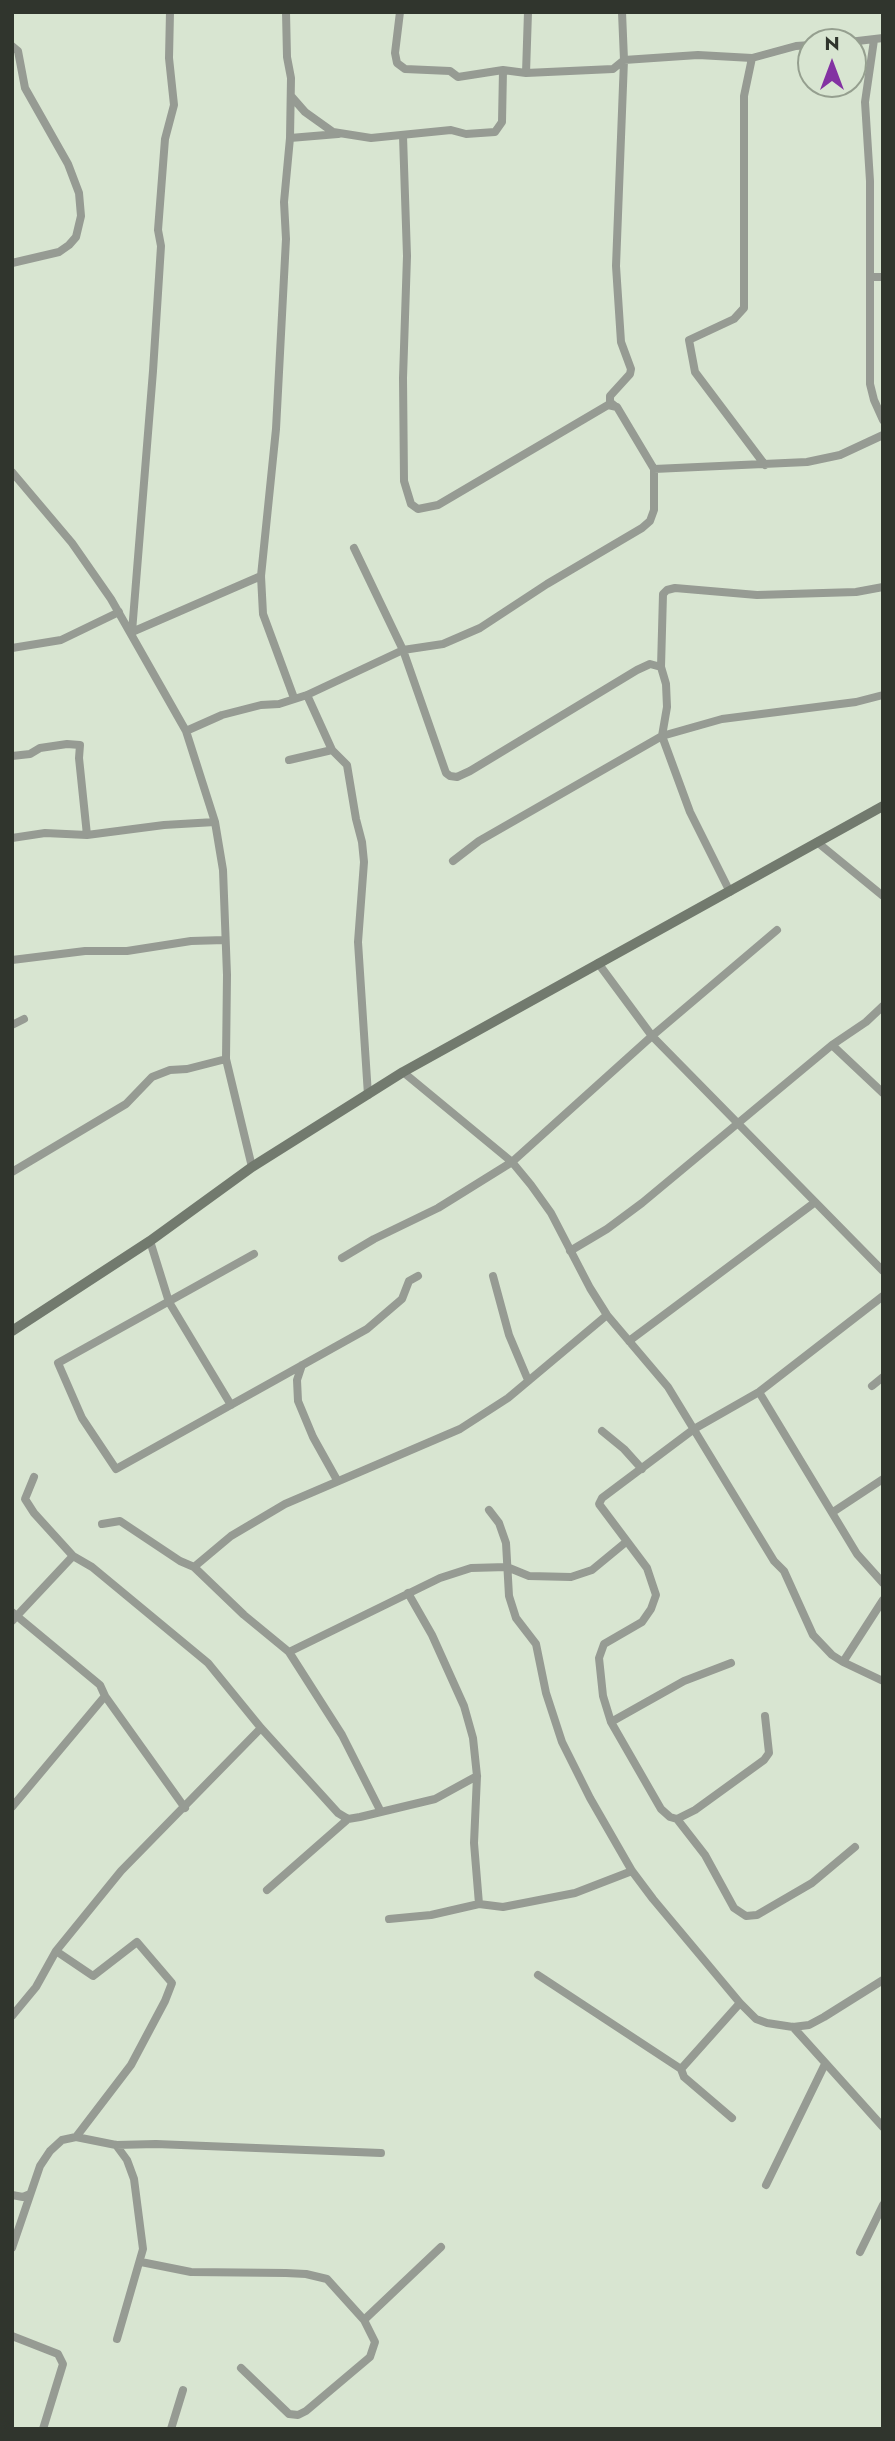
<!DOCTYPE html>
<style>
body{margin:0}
#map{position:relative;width:895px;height:2441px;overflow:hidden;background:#d8e5d1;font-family:Jost,sans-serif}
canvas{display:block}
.frame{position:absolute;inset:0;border:14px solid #30352d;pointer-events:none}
.north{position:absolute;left:797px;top:28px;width:70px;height:70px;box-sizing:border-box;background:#d8e5d1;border:2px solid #959f8f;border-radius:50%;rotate:0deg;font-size:19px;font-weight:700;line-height:28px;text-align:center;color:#30352d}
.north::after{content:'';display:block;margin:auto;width:24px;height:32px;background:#8332a2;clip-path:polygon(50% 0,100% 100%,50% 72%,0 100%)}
</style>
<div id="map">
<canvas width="895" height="2441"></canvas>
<div class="frame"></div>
<div class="north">N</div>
</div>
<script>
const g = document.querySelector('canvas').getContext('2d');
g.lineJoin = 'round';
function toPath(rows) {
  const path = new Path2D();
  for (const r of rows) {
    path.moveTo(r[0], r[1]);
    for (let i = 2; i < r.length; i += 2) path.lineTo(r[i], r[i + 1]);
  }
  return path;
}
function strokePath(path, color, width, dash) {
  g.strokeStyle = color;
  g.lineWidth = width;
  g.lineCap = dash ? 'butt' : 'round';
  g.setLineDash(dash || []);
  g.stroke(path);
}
strokePath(toPath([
 [170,12,169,58,174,105,165,139,158,230,161,246,153,371,132,632,261,576],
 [286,12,287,57,291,78,290,138,284,202,286,239,276,429,261,576,263,614,294,698],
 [400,12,395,53,397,63,405,69,450,71,458,77,503,70,526,73,613,69,624,60,698,55,752,58,796,46,811,45],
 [874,40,865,102,870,181,870,384,874,400,883,420],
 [849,42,883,38],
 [12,46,18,51,25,88,68,164,79,193,81,216,76,237,69,245,59,252,12,263],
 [752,58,744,96,744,308,734,319,689,340,695,372,765,465],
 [526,73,528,12],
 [291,96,305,112,333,132,371,138,451,130,466,134,495,132,502,122,503,70],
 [290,138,338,134],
 [870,277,883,277],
 [615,406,610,402,610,396,630,374,631,369,621,342,616,266,624,60,622,12],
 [654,469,807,462,840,455,883,435],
 [12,472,72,543,111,599,186,731,215,822,223,870,227,975,226,1059,252,1167],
 [354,548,403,650,446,773,450,776,457,777,470,771,637,670,650,664,661,667,666,684,667,707,662,736,690,812,730,892],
 [12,648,61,640,119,612],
 [661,667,663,594,667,590,675,588,757,595,856,592,883,587],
 [307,695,332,750,347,765,356,819,362,842,364,862,358,942,368,1095],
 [186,731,222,715,261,705,279,704,307,695,403,650,443,644,480,628,547,584,642,528,650,521,654,510,654,469,617,407,608,405,438,505,418,509,411,504,404,481,403,378,407,256,403,136],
 [12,756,30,754,40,748,67,744,80,745,79,758,87,835],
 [289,760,332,750],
 [12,838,45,833,87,835,164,825,215,822],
 [817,842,883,896],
 [453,861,479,841,662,736,722,719,856,702,883,695],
 [12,960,85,951,127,951,191,941,225,940],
 [598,963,652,1036,883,1271],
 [12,1025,24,1019],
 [832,1045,866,1022,883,1006],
 [403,1072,512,1162,531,1185,551,1213,590,1288,607,1315,668,1387,774,1561,784,1571,813,1635,832,1655,843,1662,883,1600],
 [12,1172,126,1104,152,1077,170,1070,187,1069,226,1059],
 [150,1241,169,1302,231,1405],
 [570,1251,607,1229,642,1203,832,1045,883,1093],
 [254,1254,58,1363,82,1418,116,1469,367,1329,402,1299,409,1281,418,1276],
 [342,1258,374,1239,438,1208,512,1162,652,1036,777,930],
 [493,1276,509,1335,528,1380],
 [629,1341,814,1203],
 [302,1365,297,1380,298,1401,313,1437,337,1480],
 [872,1386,883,1377],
 [759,1392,857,1554,883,1583],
 [602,1431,624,1449,642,1469],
 [34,1477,25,1499,34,1513,73,1556,92,1567,208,1663,261,1728,338,1813,348,1819,360,1817,435,1799,477,1776],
 [489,1510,499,1523,506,1543,509,1596,516,1618,536,1644,546,1693,562,1742,590,1798,632,1871,653,1899,740,2003,756,2019,767,2023,793,2027,809,2025,824,2017,883,1980],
 [833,1512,883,1479],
 [102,1524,120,1521,180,1561,194,1567,244,1615,289,1652,342,1735,381,1812],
 [194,1567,231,1536,285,1504,460,1429,508,1398,607,1315],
 [408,1593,432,1635,464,1706,473,1738,477,1776,474,1843,479,1904],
 [12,1612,100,1685,105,1696,185,1808],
 [12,1621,73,1556],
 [289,1652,440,1578,471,1568,507,1567,529,1576,571,1577,592,1570,626,1542],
 [843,1662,883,1681],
 [765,1716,769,1753,764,1760,695,1810,677,1819,670,1817,661,1809,611,1722,603,1696,599,1658,604,1644,642,1622,651,1609,656,1595,647,1568,599,1504,602,1498,694,1429,759,1392,883,1296],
 [611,1722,684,1681,731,1663],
 [12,1807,105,1696],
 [677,1819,705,1855,734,1908,746,1916,757,1915,812,1883,855,1847],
 [267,1890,348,1819],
 [389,1919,431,1915,479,1904,503,1907,529,1902,575,1893,632,1871],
 [56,1951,93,1976,137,1942,172,1983,165,2001,131,2065,76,2137],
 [538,1975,681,2069,684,2077,732,2118],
 [12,2016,36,1987,56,1951,121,1871,261,1728],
 [793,2027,883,2127],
 [681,2069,740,2003],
 [116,2145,127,2160,134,2179,143,2249,117,2339],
 [766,2185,825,2064],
 [12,2195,23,2197,30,2194],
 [12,2248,40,2166,50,2151,62,2140,76,2137,116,2145,156,2144,381,2153],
 [860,2252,883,2205],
 [141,2262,191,2272,286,2273,306,2274,327,2279,364,2320,375,2342,370,2357,306,2411,298,2415,289,2414,241,2368],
 [364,2320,441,2247],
 [12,2336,58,2354,63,2364,43,2429],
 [171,2429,183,2390]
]), '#969b93', 8);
strokePath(toPath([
 [12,1331,150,1241,252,1167,403,1072,883,806]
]), '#727a6e', 10);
</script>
